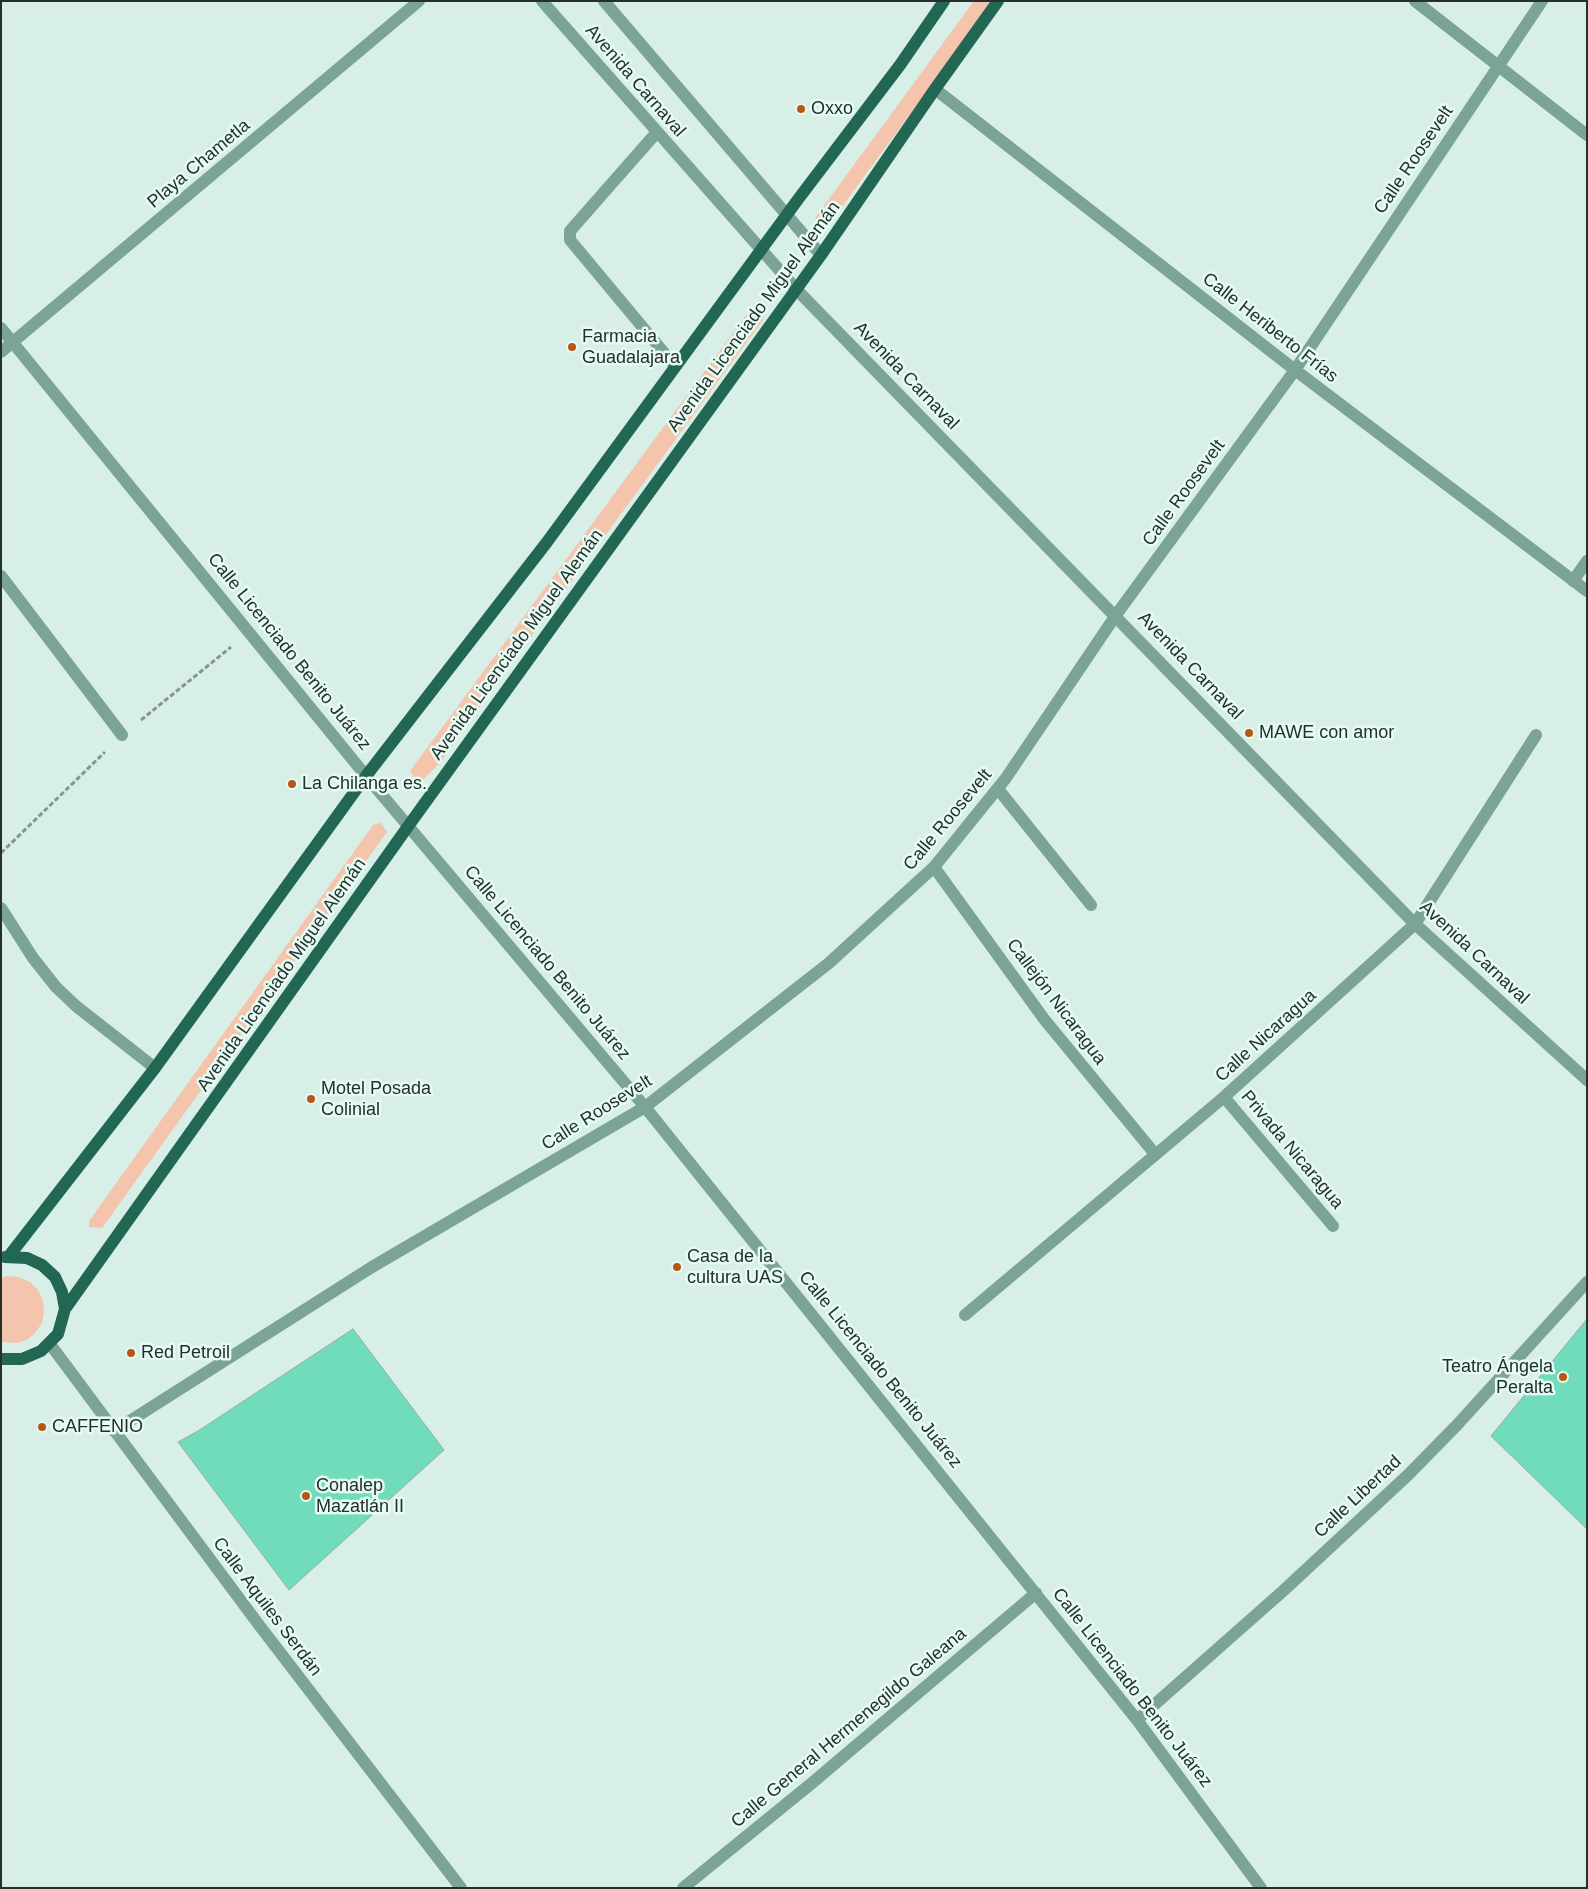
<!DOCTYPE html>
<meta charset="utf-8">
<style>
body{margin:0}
#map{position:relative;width:1588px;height:1889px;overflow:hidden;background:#d7efe6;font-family:Arial,sans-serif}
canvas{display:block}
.frame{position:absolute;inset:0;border:2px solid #262f2c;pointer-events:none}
</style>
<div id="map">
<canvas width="1588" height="1889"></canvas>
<div class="frame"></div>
</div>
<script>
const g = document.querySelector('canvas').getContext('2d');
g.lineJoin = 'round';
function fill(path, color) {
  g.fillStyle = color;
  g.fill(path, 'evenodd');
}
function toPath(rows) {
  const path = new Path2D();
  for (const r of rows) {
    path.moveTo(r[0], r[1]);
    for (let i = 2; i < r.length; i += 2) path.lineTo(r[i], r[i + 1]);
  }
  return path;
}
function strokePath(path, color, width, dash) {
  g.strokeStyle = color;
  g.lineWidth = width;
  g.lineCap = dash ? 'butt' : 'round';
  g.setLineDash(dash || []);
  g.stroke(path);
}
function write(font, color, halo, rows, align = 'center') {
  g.font = font + ' Arial,sans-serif';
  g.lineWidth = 5;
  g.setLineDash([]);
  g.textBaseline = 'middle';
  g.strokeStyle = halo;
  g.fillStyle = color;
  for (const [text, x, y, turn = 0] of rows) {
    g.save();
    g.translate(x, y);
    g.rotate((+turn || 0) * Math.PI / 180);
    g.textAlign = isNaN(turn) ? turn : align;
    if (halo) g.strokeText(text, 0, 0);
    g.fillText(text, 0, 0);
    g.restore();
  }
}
fill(toPath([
 [974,1,993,1,830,223,818,223,815,218],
 [765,303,763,320,509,667,440,763,423,780,415,779,410,771,752,307],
 [381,823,387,832,102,1228,89,1227,89,1221,373,825],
 [8,1276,19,1277,30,1282,38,1290,43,1301,44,1312,42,1323,35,1333,27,1340,17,1343,1,1342,1,1278]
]), '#f5c4ac');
const building = toPath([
 [1587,1319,1587,1529,1491,1436,1587,1319],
 [353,1329,444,1450,289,1590,178,1442,198,1431,353,1329]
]);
fill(building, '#70dcbb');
strokePath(building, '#96aca4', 1);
strokePath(toPath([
 [141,720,231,647],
 [1,853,105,752]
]), '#85968f', 3, [5, 2.5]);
strokePath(toPath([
 [542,1,796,289,1415,924,1587,1080],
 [604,1,821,255],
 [1415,1,1587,135],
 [935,89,1295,370,1587,591],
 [657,132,570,231,570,240,675,366],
 [1,328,366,776,645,1107,1137,1720,1261,1888],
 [1,352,419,1],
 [1,576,122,735],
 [1573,581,1587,561],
 [998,789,1091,905],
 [934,867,1044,1019,1155,1154],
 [1,908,33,958,56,987,76,1006,155,1068],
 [1224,1097,1333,1226],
 [965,1315,1224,1097,1415,924,1536,735],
 [50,1344,259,1625,461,1888],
 [114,1431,372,1267,645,1107,829,963,934,867,1006,778,1116,615,1295,370,1542,1],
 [1137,1720,1283,1591,1408,1475,1457,1425,1587,1282],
 [683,1888,812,1783,1036,1593]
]), '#7ba496', 12);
strokePath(toPath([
 [9,1256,155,1068,366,776,547,542,799,198,900,65,944,1],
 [65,1309,409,825,821,255,935,89,998,1],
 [1,1359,22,1359,41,1351,58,1334,65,1309,62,1292,55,1277,42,1265,27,1258,5,1257]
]), '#226754', 12);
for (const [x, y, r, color] of [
 [801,109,5,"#b85618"],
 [572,347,5,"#b85618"],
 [1249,733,5,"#b85618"],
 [292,784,5,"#b85618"],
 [311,1099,5,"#b85618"],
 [677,1267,5,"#b85618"],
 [131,1353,5,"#b85618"],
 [1563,1377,5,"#b85618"],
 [42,1427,5,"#b85618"],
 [306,1496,5,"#b85618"]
]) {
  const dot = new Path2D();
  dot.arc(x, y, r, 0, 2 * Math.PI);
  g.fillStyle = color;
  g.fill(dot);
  strokePath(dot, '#e4fcf3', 2);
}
write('18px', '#262f2c', '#e4fcf3', [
 ["Avenida Carnaval",635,81,49],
 ["Calle Roosevelt",1414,160,-56],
 ["Playa Chametla",199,164,-40],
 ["Avenida Licenciado Miguel Alemán",754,317,-54],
 ["Calle Heriberto Frías",1270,328,38],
 ["Avenida Carnaval",906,376,46],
 ["Calle Roosevelt",1184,493,-54],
 ["Avenida Licenciado Miguel Alemán",517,645,-54],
 ["Calle Licenciado Benito Juárez",289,652,51],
 ["Avenida Carnaval",1190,666,46],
 ["Calle Roosevelt",948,820,-50],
 ["Avenida Carnaval",1474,953,43],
 ["Calle Licenciado Benito Juárez",547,963,50],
 ["Avenida Licenciado Miguel Alemán",282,975,-55],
 ["Callejón Nicaragua",1056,1002,53],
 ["Calle Nicaragua",1266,1036,-42],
 ["Calle Roosevelt",597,1113,-32],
 ["Privada Nicaragua",1292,1150,50],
 ["Calle Licenciado Benito Juárez",880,1370,51],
 ["Calle Libertad",1358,1497,-43],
 ["Calle Aquiles Serdán",267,1607,53],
 ["Calle Licenciado Benito Juárez",1132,1688,52],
 ["Calle General Hermenegildo Galeana",849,1728,-40]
]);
write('18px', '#262f2c', '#e4fcf3', [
 ["Oxxo",811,109],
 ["Farmacia",582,337],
 ["Guadalajara",582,358],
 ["MAWE con amor",1259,733],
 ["La Chilanga es.",302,784],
 ["Motel Posada",321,1089],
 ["Colinial",321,1110],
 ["Casa de la",687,1257],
 ["cultura UAS",687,1278],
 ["Red Petroil",141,1353],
 ["Teatro Ángela",1553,1367,"right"],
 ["Peralta",1553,1388,"right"],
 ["CAFFENIO",52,1427],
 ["Conalep",316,1486],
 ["Mazatlán II",316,1507]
], 'left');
</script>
